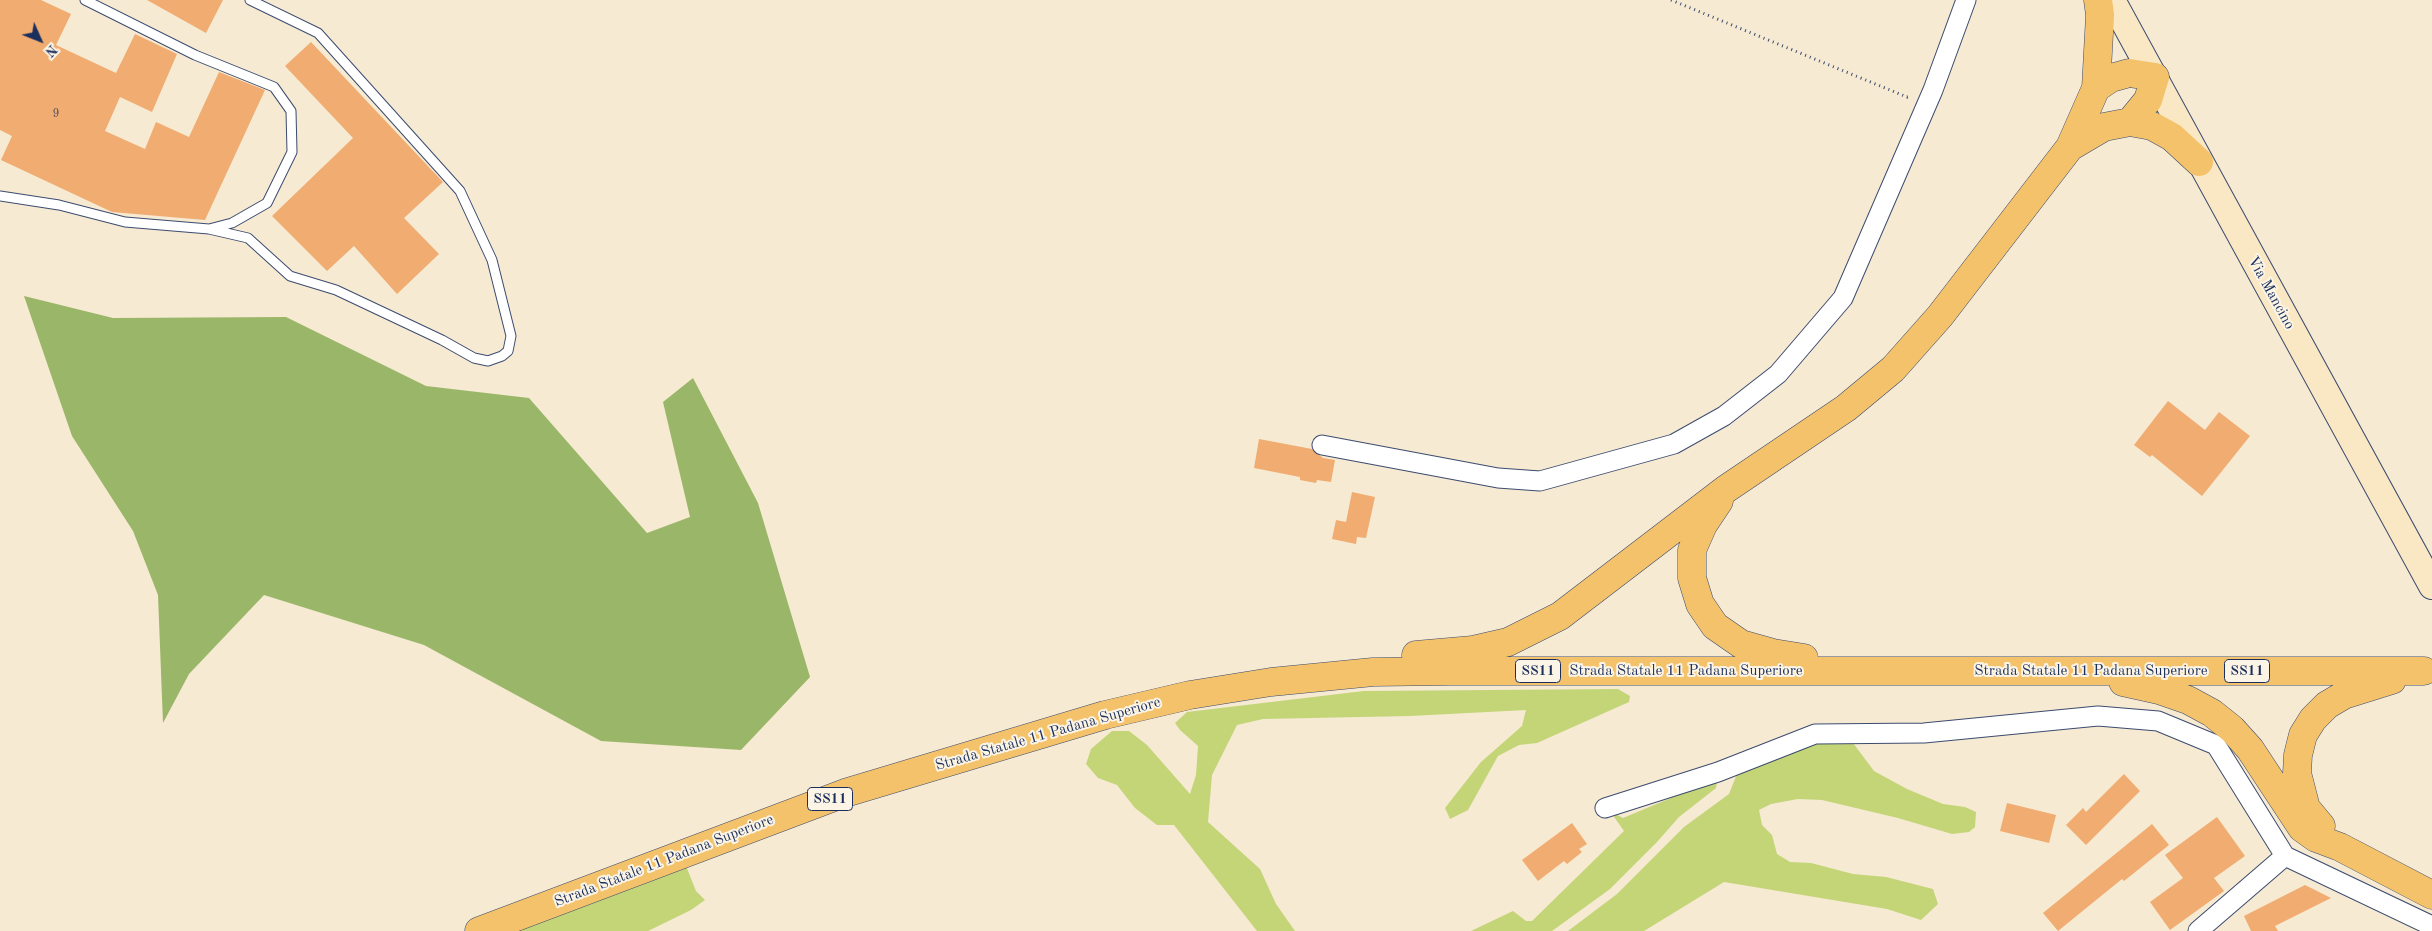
<!DOCTYPE html>
<style>
body{margin:0}
#map{position:relative;width:2432px;height:931px;overflow:hidden;background:#f6ead2;font-family:"Old Standard TT",serif}
canvas{display:block}
.north{position:absolute;left:15px;top:15px;width:50px;height:50px;-webkit-text-stroke:4px #fcf5e5;paint-order:stroke;rotate:134deg;font-size:14px;font-weight:700;line-height:20px;text-align:center;color:#1b2f5e}
.north::after{content:'';display:block;margin:auto;width:18px;height:22px;background:#1b2f5e;clip-path:polygon(50% 0,100% 100%,50% 72%,0 100%)}
</style>
<div id="map">
<canvas width="2432" height="931"></canvas>
<div class="north">N</div>
</div>
<script>
const g = document.querySelector('canvas').getContext('2d');
g.lineJoin = 'round';
function fill(path, color) {
  g.fillStyle = color;
  g.fill(path, 'evenodd');
}
function toPath(rows) {
  const path = new Path2D();
  for (const r of rows) {
    path.moveTo(r[0], r[1]);
    for (let i = 2; i < r.length; i += 2) path.lineTo(r[i], r[i + 1]);
  }
  return path;
}
function strokePath(path, color, width, dash) {
  g.strokeStyle = color;
  g.lineWidth = width;
  g.lineCap = dash ? 'butt' : 'round';
  g.setLineDash(dash || []);
  g.stroke(path);
}
function write(font, color, halo, rows, align = 'center') {
  g.font = font + ' "Old Standard TT",serif';
  g.lineWidth = 4;
  g.setLineDash([]);
  g.textBaseline = 'middle';
  g.strokeStyle = halo;
  g.fillStyle = color;
  for (const [text, x, y, turn = 0] of rows) {
    g.save();
    g.translate(x, y);
    g.rotate((+turn || 0) * Math.PI / 180);
    g.textAlign = isNaN(turn) ? turn : align;
    if (halo) g.strokeText(text, 0, 0);
    g.fillText(text, 0, 0);
    g.restore();
  }
}
fill(toPath([
 [1618,689,1630,696,1629,702,1537,743,1519,745,1498,756,1468,810,1450,819,1445,808,1481,762,1522,726,1526,710,1410,716,1263,719,1237,725,1212,775,1208,822,1260,869,1276,904,1295,931,1257,931,1174,825,1157,825,1135,808,1117,785,1098,778,1086,764,1091,749,1112,731,1129,731,1147,745,1190,794,1196,775,1198,746,1180,730,1175,723,1187,712,1364,691],
 [1813,742,1853,743,1874,771,1907,789,1943,804,1965,807,1976,812,1975,827,1969,832,1952,834,1898,818,1822,800,1798,799,1771,804,1759,810,1762,825,1772,835,1777,854,1790,862,1811,863,1853,874,1886,877,1933,889,1938,904,1921,920,1887,909,1724,882,1644,931,1568,931,1617,894,1684,827,1729,794,1739,769],
 [1714,780,1717,782,1716,788,1679,817,1657,842,1610,889,1552,931,1471,931,1513,911,1526,921,1532,921,1624,831,1610,811,1623,818],
 [684,861,696,891,705,900,691,910,648,931,497,931]
]), '#c3d577');
fill(toPath([
 [24,296,113,318,286,317,426,386,529,398,647,533,690,517,663,402,693,378,758,503,810,677,741,750,601,741,424,645,264,595,189,674,163,723,158,595,133,531,72,436]
]), '#9ab668');
fill(toPath([
 [0,0,41,0,71,14,56,45,116,73,135,34,177,54,152,112,120,97,105,131,145,149,156,122,189,137,219,72,265,90,205,220,112,212,1,160,12,136,0,130],
 [147,0,223,0,206,33],
 [311,42,443,182,404,218,439,254,397,294,354,246,327,271,272,216,353,138,285,66],
 [2168,401,2205,430,2219,412,2250,436,2202,496,2152,455,2150,457,2134,445],
 [1259,439,1312,449,1323,458,1335,460,1331,482,1317,480,1316,483,1300,480,1300,477,1254,468],
 [1352,492,1375,497,1366,538,1357,537,1356,544,1332,539,1336,520,1346,522],
 [2124,774,2140,791,2086,845,2066,825,2083,808,2086,812],
 [2007,803,2056,815,2049,843,2000,831],
 [2217,817,2245,856,2214,878,2224,891,2170,930,2150,902,2183,878,2165,855],
 [1572,823,1587,844,1579,849,1582,852,1567,864,1564,861,1538,881,1522,860],
 [2152,824,2169,845,2124,881,2122,879,2058,931,2043,913],
 [2305,885,2331,898,2275,926,2278,931,2251,931,2244,916]
]), '#f0ac71');
const lane = toPath([
 [0,196,59,205,125,222,209,229,232,223,267,203,292,152,291,111,274,87,195,55,85,0],
 [209,229,248,238,290,276,336,290,442,340,474,358,488,361,502,356,508,351,511,336,492,260,460,191,318,33,250,0]
]);
const street = toPath([
 [1322,445,1498,478,1540,481,1674,444,1724,416,1778,374,1843,298,1933,90,1966,0],
 [1605,808,1718,772,1815,734,1924,733,2098,716,2158,721,2216,745,2285,856,2432,926],
 [2198,931,2285,856]
]);
const secondary = toPath([
 [2112,0,2432,586]
]);
const highway = toPath([
 [2096,88,2111,78,2129,73,2155,77,2148,100,2130,122],
 [2070,147,2104,127,2130,122,2152,126,2172,137,2199,162],
 [1719,501,1703,525,1692,550,1692,578,1700,604,1715,626,1741,644,1773,653,1804,658],
 [1416,655,1473,650,1508,642,1560,616,1726,489,1846,408,1893,369,1940,316,2070,147,2096,88,2100,15,2098,0],
 [2123,682,2159,690,2188,700,2212,713,2232,729,2250,749,2302,828,2316,838,2340,847,2432,895],
 [2321,826,2306,808,2297,773,2298,755,2303,735,2313,719,2327,705,2344,695,2392,680],
 [479,931,845,793,1105,715,1190,695,1271,682,1373,672,1451,671,2424,671]
]);
strokePath(lane, '#3c4b6f', 11);
strokePath(street, '#3c4b6f', 21);
strokePath(secondary, '#3c4b6f', 28);
strokePath(highway, '#3c4b6f', 29);
strokePath(toPath([
 [1671,0,1907,97,1911,96]
]), '#3c4b6f', 3, [1, 4]);
strokePath(lane, '#fff', 9);
strokePath(street, '#fff', 19);
strokePath(secondary, '#fae7c3', 26);
strokePath(highway, '#f3c26a', 28);
write('12px', '#504e63', null, [
 ["9",56,114]
]);
for (const [x, y, w] of [
 [1538,671,45],
 [2247,671,45],
 [830,799,45]
]) {
  const box = new Path2D();
  box.roundRect(x - w / 2, y - 11.5, w, 23, 4);
  g.fillStyle = '#fcf5e5';
  g.fill(box);
  strokePath(box, '#1b2f5e', 1);
}
write('bold 14px', '#1b2f5e', null, [
 ["SS11",1538,671],
 ["SS11",2247,671],
 ["SS11",830,799]
]);
write('15px', '#1b2f5e', '#fcf5e5', [
 ["Via Mancino",2271,293,61],
 ["Strada Statale 11 Padana Superiore",1686,671],
 ["Strada Statale 11 Padana Superiore",2091,671],
 ["Strada Statale 11 Padana Superiore",1048,734,-16],
 ["Strada Statale 11 Padana Superiore",664,861,-21]
]);
</script>
